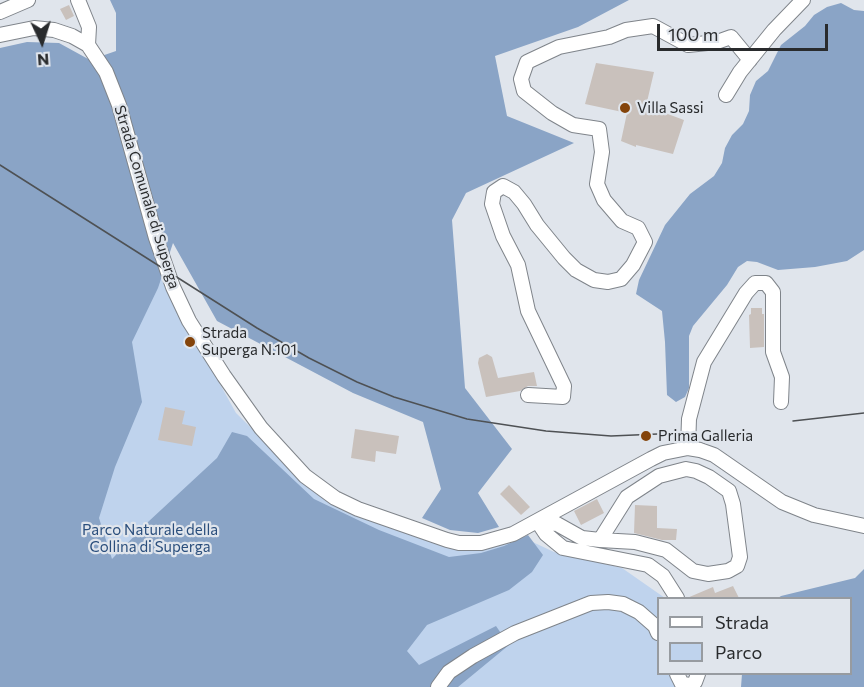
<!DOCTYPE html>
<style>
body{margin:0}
#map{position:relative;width:864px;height:687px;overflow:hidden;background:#e0e5ec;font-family:Commissioner,sans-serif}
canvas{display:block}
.legend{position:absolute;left:657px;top:597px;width:195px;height:78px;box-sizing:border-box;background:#e0e5ec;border:2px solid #979ba0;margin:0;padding:8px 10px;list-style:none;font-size:18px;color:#292b2d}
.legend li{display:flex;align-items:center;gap:12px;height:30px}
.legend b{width:30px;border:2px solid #979ba0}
.north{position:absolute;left:12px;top:12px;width:60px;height:60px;-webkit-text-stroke:4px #e0e5ec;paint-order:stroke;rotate:176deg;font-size:16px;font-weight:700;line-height:24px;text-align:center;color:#292b2d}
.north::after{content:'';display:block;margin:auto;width:21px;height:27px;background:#292b2d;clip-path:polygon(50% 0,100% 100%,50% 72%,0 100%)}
.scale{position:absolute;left:657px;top:24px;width:171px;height:27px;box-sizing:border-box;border:3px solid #292b2d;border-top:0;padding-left:8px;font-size:18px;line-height:21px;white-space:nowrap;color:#292b2d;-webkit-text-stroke:4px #e0e5ec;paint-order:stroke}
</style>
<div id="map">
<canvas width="864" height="687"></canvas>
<ul class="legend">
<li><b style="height:8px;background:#fff"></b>Strada</li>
<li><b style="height:16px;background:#bfd3ed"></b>Parco</li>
</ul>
<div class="north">N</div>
<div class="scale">100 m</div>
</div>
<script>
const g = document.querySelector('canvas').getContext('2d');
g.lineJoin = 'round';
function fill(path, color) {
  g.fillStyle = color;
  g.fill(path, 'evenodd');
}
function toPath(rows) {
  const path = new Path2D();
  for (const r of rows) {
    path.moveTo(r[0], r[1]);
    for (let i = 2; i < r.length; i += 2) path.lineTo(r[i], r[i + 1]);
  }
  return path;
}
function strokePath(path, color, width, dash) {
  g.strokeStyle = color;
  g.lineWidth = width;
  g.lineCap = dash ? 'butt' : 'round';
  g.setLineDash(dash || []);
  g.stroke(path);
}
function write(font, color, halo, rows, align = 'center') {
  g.font = font + ' Commissioner,sans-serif';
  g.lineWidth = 4.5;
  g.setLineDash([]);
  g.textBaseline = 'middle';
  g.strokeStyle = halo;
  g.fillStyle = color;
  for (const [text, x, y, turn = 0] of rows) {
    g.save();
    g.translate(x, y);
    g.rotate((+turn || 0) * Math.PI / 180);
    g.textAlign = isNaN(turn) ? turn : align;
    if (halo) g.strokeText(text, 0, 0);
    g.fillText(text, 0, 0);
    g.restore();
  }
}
fill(toPath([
 [0,167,160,276,236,413,296,472,330,499,450,548,522,537,554,552,622,568,665,598,658,598,658,674,685,674,688,687,0,687]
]), '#bfd3ed');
fill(toPath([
 [110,0,629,0,578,27,495,56,507,116,574,143,466,193,452,220,465,388,512,449,478,493,499,527,478,533,450,530,422,518,441,489,423,422,353,393,217,321,173,243,158,288,132,342,142,402,115,467,99,518,112,559,148,522,217,458,232,432,247,436,314,499,379,530,449,557,481,553,504,546,528,535,543,555,532,572,509,590,427,625,407,651,419,665,496,626,509,645,458,687,0,687,0,48,27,42,59,43,90,60,116,51,116,13],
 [841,3,854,10,864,11,864,250,847,261,815,267,778,270,757,262,747,261,738,267,727,285,693,326,689,336,689,388,685,397,676,402,667,395,665,342,662,311,636,294,639,280,665,225,690,194,714,176,722,163,725,148,732,135,743,124,749,111,750,95,756,81,768,71,781,45,805,26,814,15,827,7],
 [864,569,864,687,741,687,742,674,850,674,850,598,778,598,781,596,855,578]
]), '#8aa4c6');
fill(toPath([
 [69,5,74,16,66,20,60,9],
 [596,63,654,72,646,106,684,120,673,154,636,145,636,147,621,141,627,113,585,104],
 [751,308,762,308,762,314,764,314,764,347,750,348,749,315,751,314],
 [487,354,492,357,498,378,534,372,537,386,528,386,520,391,486,397,478,363,479,358],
 [165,407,185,411,182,424,196,427,192,446,158,440],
 [355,429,399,436,396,454,376,451,375,462,351,458],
 [509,485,530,507,521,515,500,494],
 [597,499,604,513,581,525,574,511],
 [635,505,657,506,657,528,677,529,676,540,662,540,634,533],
 [733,586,739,598,687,598,713,587,715,593]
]), '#c9c1bc');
const minor = toPath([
 [78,0,89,27,88,45],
 [0,12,28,0],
 [0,35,34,28,54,30,72,36,88,45,106,72,119,105,156,238,173,287,189,321,224,376,261,428,305,476,335,498,358,509,447,540,459,543,481,543,513,534,651,459,663,453,688,448,700,450,714,455,782,502,814,515,864,526],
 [726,95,740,72,774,30,803,0],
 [528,395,563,397,564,386,528,311,518,265,503,236,492,204,494,192,503,186,514,192,524,204,537,225,564,258,576,270,594,280,608,282,621,279,633,265,645,242,638,228,622,221,604,200,597,184,602,152,599,129,573,125,552,113,524,91,521,79,527,62,559,47,609,37,626,30,653,26,688,45,717,42,731,37,750,60],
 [688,448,689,419,704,362,746,293,755,283,766,283,773,292,773,352,782,377,781,402],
 [538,522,557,524,582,538,600,540,635,542,666,550,693,571,708,574,728,571,737,566,740,557,733,504,729,491,709,477,696,471,686,469,659,476,627,497,600,540],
 [538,522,546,534,563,548,648,565,663,576,677,598],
 [677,674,682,684,691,685,695,682,698,674],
 [438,687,449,672,473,656,515,633,591,603,608,602,623,604,639,612,655,626,658,633]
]);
strokePath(minor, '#7f848a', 16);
strokePath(minor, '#fff', 14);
strokePath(toPath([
 [0,165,257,328,309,358,357,382,394,397,467,419,546,431,611,436,681,433],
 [793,421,864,413]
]), '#4e5154', 1.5);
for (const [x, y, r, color] of [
 [625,108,6,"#84440b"],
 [190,342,6,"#84440b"],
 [646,436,6,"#84440b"]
]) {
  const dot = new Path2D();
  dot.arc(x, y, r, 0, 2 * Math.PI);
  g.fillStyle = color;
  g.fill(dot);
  strokePath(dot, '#e0e5ec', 2);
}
write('15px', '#292b2d', '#e0e5ec', [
 ["Villa Sassi",637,108],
 ["Strada",202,333],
 ["Superga N.101",202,350],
 ["Prima Galleria",658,436]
], 'left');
write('15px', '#292b2d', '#e0e5ec', [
 ["Strada Comunale di Superga",147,197,73]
]);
write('15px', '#2a4e7c', '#e0e5ec', [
 ["Parco Naturale della",150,530],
 ["Collina di Superga",150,547]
]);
</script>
